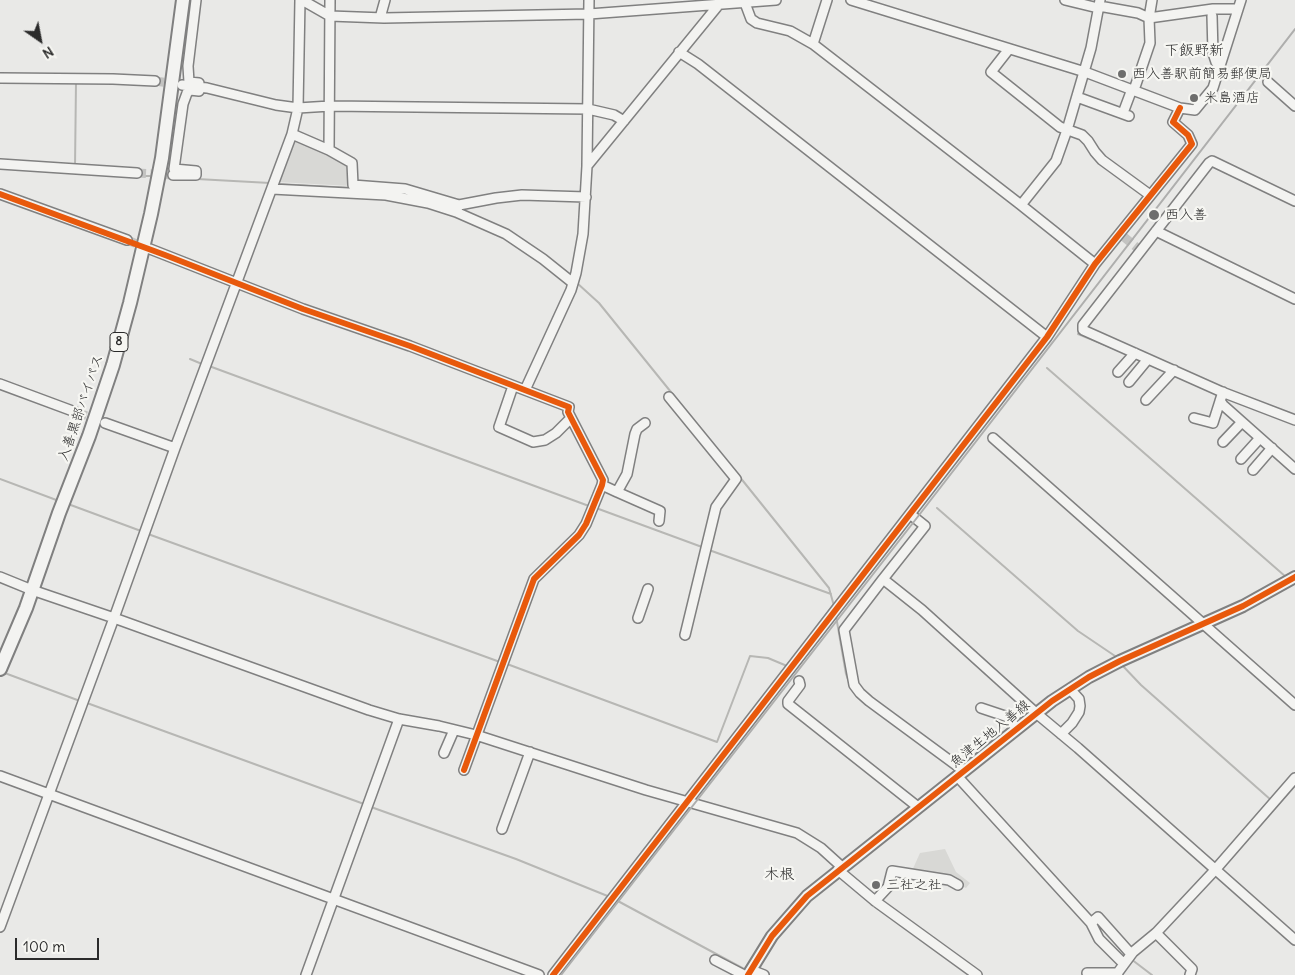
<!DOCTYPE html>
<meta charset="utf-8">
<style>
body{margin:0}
#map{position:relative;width:1295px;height:975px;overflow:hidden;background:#e9e9e7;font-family:Delius,sans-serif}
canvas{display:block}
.north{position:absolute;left:15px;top:15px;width:50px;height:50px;-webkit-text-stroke:4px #f6f6f2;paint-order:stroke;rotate:147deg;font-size:14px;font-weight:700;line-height:20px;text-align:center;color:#2b2b2b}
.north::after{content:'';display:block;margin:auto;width:18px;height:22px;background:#2b2b2b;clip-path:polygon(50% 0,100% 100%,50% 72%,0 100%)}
.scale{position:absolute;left:15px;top:938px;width:84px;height:22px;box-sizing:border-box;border:2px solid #2b2b2b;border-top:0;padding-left:6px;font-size:15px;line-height:18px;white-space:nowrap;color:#2b2b2b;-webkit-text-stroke:4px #f6f6f2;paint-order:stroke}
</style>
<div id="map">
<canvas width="1295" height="975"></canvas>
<div class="north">N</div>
<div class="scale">100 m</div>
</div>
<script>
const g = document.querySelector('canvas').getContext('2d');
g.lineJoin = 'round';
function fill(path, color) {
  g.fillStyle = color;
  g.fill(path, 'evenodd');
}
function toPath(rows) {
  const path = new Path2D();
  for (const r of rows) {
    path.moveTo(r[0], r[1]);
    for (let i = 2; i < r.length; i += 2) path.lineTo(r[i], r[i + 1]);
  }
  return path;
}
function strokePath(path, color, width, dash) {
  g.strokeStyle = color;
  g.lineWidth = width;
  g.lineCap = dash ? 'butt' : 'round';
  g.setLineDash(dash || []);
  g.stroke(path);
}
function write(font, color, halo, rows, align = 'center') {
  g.font = font + ' Delius,"Klee One",sans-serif';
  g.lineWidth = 4.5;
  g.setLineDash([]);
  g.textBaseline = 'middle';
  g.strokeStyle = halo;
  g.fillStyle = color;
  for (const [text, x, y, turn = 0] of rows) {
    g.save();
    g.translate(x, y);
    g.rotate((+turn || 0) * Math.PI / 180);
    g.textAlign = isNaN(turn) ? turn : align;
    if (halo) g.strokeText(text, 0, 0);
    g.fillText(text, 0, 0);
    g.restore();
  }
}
fill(toPath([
 [294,137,350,164,351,186,277,182],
 [945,849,956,872,970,883,966,888,948,878,911,873,920,853]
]), '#d8d8d5');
strokePath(toPath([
 [75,167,76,82],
 [140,176,152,176],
 [197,179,270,183],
 [277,184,352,188],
 [528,244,539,251],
 [577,283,599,303,717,449],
 [1078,334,1127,354],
 [190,359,202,364],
 [209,366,589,506],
 [1047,368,1286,577],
 [739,476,829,588,834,606],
 [0,479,59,501],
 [68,504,141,531],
 [596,508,702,547],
 [937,508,1078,631,1118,658],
 [148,534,500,662],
 [709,550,831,594],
 [836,616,846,674,849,682],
 [818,625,833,605],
 [507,664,717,742,750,656,768,658,787,666],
 [1121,664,1141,685,1271,800],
 [2,672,80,701],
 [87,703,364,804],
 [371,807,516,859,610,897],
 [1009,827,1092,917],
 [616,900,746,970],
 [1131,959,1152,975]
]), '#b7b7b4', 2);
strokePath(toPath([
 [155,81,176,84],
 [137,173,173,175],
 [1124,237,1141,251],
 [127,240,147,248],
 [78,413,99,420]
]), '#c3c3c1', 9, [9, 4.5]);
const minor = toPath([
 [196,0,188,66,189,82,199,83],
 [302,0,330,16,384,18,589,14,776,0],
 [827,0,813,44,1021,205],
 [851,0,1085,72,1180,108,1195,110,1213,88,1241,0],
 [1065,0,1098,8],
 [745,3,751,19,757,23,790,31,813,44],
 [1099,6,1138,13,1149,18,1213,9,1238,9],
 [1212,16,1213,53,1216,62,1220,68],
 [380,18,385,0],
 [1009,49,991,72,1060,127,1082,135,1088,141,1095,152,1102,160,1150,195],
 [679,52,698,64,1047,337],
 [0,78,113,79,155,81],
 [1268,82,1295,106],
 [182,85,207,88,276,105,298,108,330,106,588,109,614,115,624,121],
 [1134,90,1150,43,1149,18,1152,0],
 [1077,97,1129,116],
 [1123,113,1132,89],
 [329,150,330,0],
 [0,164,137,173],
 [587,166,721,2],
 [173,175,196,175,196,171,174,169,183,104,187,93,190,90,199,91],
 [272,189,386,195,428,203,456,212,459,205,405,189,353,185,352,163,329,150,292,134],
 [0,194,127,240],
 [1295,201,1212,161,1209,163,1083,325,1083,330,1222,392,1295,420],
 [459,205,496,198,522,195,586,197],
 [456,212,506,234,543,259,573,283],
 [1156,231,1295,299],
 [150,249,303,309,410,346,569,407,568,412,603,480,602,485,586,524,579,535,534,579,464,770],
 [1095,264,1021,205,1056,161,1067,130,1091,48,1100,0],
 [1118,372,1135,353],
 [1129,382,1148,359],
 [0,384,78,413],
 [513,386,499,427,533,442,545,440,556,433,571,418],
 [525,390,571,290,576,273,583,234,587,166,589,0],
 [1223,392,1220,401,1223,405,1295,469],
 [669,397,736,479,716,507,685,635],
 [1146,400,1174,370],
 [1194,418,1213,423,1220,401],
 [105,423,175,448],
 [993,438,1295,705],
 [1223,442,1242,422],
 [1241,459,1260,438],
 [1253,470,1272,448],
 [602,485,617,492,627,474,635,434,637,429,645,423],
 [617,492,660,511,659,521],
 [0,577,32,590,114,618,369,710,399,719,439,726,476,735,646,790,797,833,821,848,842,867],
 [883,579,925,526,910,514],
 [638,618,648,589],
 [799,681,800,685,788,701,788,704,918,807],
 [981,708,1008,717,1016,728],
 [1061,734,1072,723,1079,712,1080,706,1079,699,1070,689],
 [444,753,454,730],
 [964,771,869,701,860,693,854,685,844,630,883,579,922,610,1036,713,1078,748,1295,940],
 [0,776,539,975],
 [957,776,1091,923],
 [502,829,530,752],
 [838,870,875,901,977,975],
 [875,901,888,887,892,871,949,880,958,885],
 [0,927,114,618,175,448,292,134,298,108,300,0],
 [1156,933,1192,969,1190,975],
 [715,960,744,975],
 [1124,964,1099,939,1091,923,1098,917,1131,954],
 [751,970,764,975],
 [1087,973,1118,973],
 [306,975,399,719],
 [553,975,1047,337,1095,264,1192,144,1188,135,1173,122,1180,108],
 [1116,975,1133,952,1156,933,1215,870,1295,778]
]);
const major = toPath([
 [748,975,772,936,807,896,1052,701,1089,677,1120,661,1243,606,1295,577]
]);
const highway = toPath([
 [0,669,26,608,59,513,89,436,113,365,130,303,151,214,162,158,183,0]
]);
strokePath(minor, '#808080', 12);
strokePath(major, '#808080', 14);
strokePath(highway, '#808080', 16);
strokePath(minor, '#f3f3f1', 9);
strokePath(major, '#f3f3f1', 10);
strokePath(highway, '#f3f3f1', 12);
strokePath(toPath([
 [561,975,916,519,1295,29]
]), '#aeaead', 2);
strokePath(toPath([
 [0,194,165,255,303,309,410,346,569,407,568,412,603,480,602,485,586,524,579,535,534,579,464,770],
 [553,975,1047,337,1095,264,1192,144,1188,135,1173,122,1180,108],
 [748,975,772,936,807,896,1052,701,1089,677,1120,661,1243,606,1295,577]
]), '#e8590c', 6);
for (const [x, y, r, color] of [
 [1122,74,5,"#6e6e6d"],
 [1194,98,5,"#6e6e6d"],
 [1154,215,6,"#6e6e6d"],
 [876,885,5,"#6e6e6d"]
]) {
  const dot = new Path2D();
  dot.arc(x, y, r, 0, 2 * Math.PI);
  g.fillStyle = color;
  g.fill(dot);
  strokePath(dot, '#f6f6f2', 2);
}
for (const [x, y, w] of [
 [119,342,18]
]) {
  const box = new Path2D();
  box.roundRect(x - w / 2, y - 9.5, w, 19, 4);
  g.fillStyle = '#f6f6f2';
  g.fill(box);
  strokePath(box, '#2b2b2b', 1);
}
write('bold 12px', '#2b2b2b', null, [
 ["8",119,342]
]);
write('14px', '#2b2b2b', '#f6f6f2', [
 ["西入善駅前簡易郵便局",1132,74],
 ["米島酒店",1204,98],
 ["西入善",1165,215],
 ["三社之社",886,885]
], 'left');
write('14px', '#2b2b2b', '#f6f6f2', [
 ["入善黒部バイパス",81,408,-71],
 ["魚津生地入善線",990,734,-39]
]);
write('15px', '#2b2b2b', '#f6f6f2', [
 ["下飯野新",1194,51],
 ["木根",779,875]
]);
</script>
